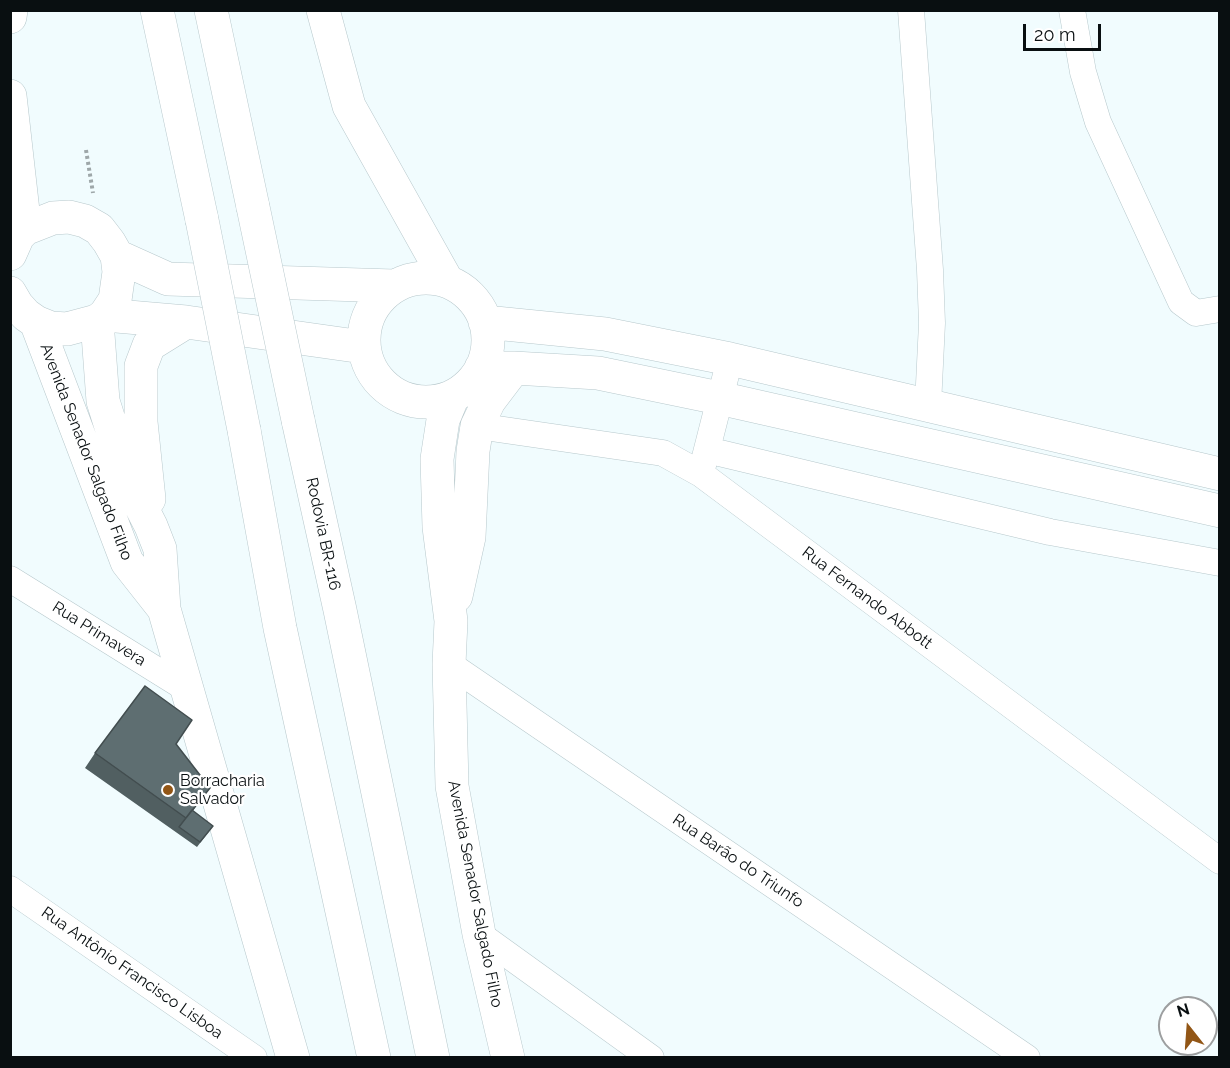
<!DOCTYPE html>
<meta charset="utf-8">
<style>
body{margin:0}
#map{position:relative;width:1230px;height:1068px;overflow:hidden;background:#f1fcfe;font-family:Raleway,sans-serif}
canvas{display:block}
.frame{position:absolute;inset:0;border:12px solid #090f11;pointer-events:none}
.north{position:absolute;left:1158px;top:996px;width:60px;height:60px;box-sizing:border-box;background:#fff;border:2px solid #9d9fa0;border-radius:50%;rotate:343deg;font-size:16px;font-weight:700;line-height:24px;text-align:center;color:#090f11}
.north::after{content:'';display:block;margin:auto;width:21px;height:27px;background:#925616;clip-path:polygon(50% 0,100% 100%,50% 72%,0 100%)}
.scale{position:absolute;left:1023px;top:24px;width:78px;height:27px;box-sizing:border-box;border:3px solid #090f11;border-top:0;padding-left:8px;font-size:18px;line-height:21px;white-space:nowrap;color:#090f11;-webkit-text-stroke:4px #fff;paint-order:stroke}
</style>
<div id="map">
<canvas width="1230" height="1068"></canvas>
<div class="frame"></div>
<div class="north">N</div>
<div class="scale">20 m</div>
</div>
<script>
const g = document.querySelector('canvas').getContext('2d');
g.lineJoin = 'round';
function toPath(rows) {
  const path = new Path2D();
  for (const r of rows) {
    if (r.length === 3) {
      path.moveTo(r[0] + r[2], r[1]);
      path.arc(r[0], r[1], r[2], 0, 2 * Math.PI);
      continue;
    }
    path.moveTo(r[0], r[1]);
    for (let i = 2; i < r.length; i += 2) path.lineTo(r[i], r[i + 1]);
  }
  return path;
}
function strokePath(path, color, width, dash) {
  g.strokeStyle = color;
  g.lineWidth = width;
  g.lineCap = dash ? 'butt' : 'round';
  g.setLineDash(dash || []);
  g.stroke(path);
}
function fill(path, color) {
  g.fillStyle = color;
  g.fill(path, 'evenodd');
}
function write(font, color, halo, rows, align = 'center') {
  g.font = font + ' Raleway,sans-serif';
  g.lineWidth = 4.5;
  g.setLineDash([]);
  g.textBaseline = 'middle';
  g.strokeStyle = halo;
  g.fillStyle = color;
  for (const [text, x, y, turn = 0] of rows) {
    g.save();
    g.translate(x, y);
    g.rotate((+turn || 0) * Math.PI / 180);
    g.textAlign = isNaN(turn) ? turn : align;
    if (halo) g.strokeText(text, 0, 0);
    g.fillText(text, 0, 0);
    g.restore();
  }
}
const street = toPath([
 [911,10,930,270,932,323,928,405],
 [1072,10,1083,72,1098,122,1181,302,1196,313,1220,309],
 [477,426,663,453,701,474,1220,861],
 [707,450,1050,532,1220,563],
 [703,465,730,359],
 [10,579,187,689],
 [449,664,1027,1058],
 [10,889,254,1058],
 [479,934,651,1058]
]);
const secondary = toPath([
 [323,10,349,106,447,281],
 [10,17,11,10],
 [10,96,25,229],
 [10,254,18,236,25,229,53,218,69,217,85,221,99,229,109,242,117,256,119,272,115,300,105,315,97,321,67,329,51,328,36,322,26,315,17,305,10,293],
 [117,256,168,279,394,286],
 [426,340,62],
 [105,315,186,322,363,347],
 [97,321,103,401,128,481,151,526,160,549,164,609],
 [36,322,127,562,164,609,293,1058],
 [485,322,605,334,730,359,1220,474],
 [481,368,514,368,598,373,719,398,1220,511],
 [453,396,443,420,437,459,439,527,451,621,449,664,452,786,479,934,508,1058],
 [149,499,141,422,141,366,149,345,186,322],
 [456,596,469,537,473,451,477,426,489,401,514,368]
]);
const highway = toPath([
 [157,10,202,220],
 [211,10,253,207],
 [298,420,340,610,433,1058],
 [244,430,280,628,374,1058]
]);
strokePath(street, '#b7c8cc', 27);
strokePath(secondary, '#b7c8cc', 34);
strokePath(highway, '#b7c8cc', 34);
strokePath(toPath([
 [86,150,93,193]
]), '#9ea7a9', 4, [3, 3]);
strokePath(street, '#fff', 26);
strokePath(secondary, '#fff', 33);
strokePath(highway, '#fff', 33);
const highwayBridge = toPath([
 [253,207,298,420],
 [202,220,244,430]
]);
strokePath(highwayBridge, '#b7c8cc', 34, []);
strokePath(highwayBridge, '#fff', 33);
fill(toPath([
 [176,744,199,802,193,811,213,826,197,847,85,768,95,753]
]), '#515f61');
const building = toPath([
 [145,686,192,720,176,744,210,788,186,818,95,753,145,686],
 [192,810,213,826,200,842,179,827,192,810]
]);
fill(building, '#5e6e71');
strokePath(building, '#424d4f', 1.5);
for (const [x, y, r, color] of [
 [168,790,6,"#925616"]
]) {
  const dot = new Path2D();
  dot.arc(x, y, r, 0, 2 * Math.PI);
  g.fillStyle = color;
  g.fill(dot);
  strokePath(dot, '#fff', 2);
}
write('16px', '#090f11', '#fff', [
 ["Avenida Senador Salgado Filho",86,452,69],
 ["Rodovia BR-116",323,534,78],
 ["Rua Fernando Abbott",867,598,37],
 ["Rua Primavera",99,634,32],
 ["Rua Barão do Triunfo",738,861,34],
 ["Avenida Senador Salgado Filho",475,894,79],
 ["Rua Antônio Francisco Lisboa",132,973,35]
]);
write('16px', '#090f11', '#fff', [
 ["Borracharia",180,781],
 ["Salvador",180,799]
], 'left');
</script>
